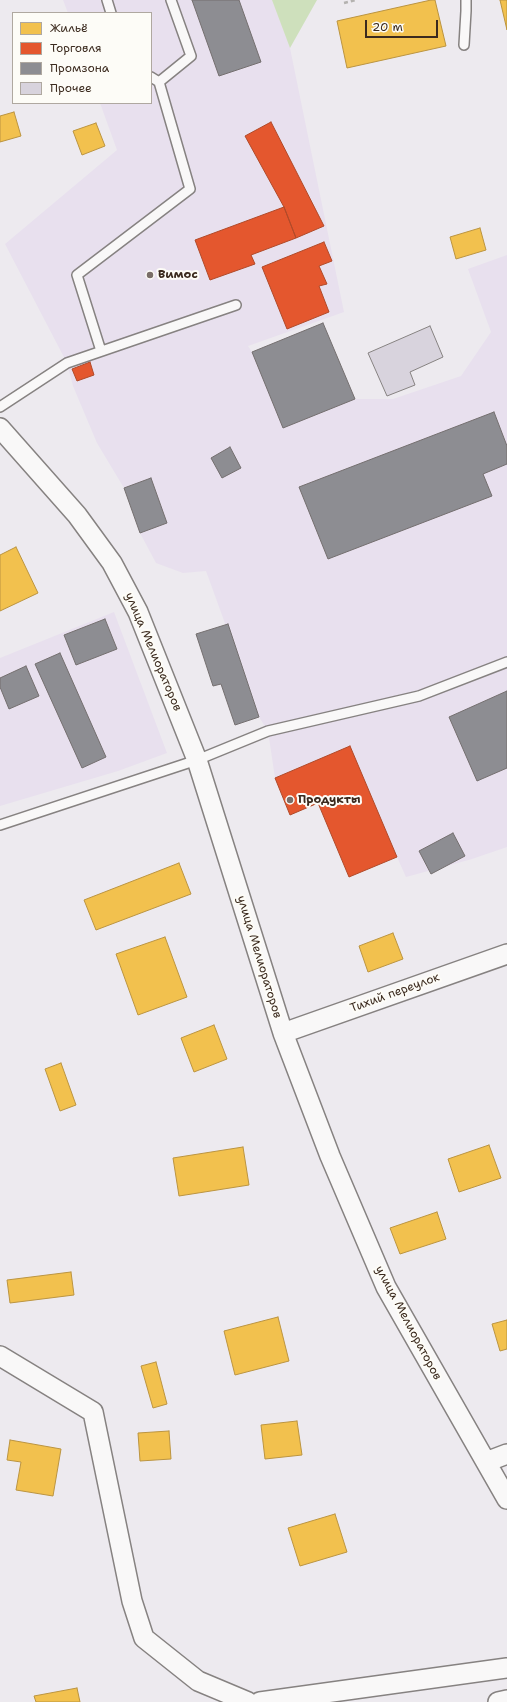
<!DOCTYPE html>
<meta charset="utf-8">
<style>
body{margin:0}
#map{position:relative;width:507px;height:1702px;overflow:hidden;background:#edeaef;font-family:"Shantell Sans",sans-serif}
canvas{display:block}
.legend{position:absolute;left:12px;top:12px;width:140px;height:92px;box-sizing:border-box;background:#fdfcf7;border:1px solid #afa8a0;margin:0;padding:5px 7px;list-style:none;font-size:12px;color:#3b2a1e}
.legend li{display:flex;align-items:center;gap:8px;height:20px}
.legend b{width:20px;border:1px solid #afa8a0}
.scale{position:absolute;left:365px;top:20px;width:73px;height:18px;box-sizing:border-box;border:2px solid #3b2a1e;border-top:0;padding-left:5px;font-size:12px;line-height:14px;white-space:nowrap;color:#3b2a1e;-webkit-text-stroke:3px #fdfcf7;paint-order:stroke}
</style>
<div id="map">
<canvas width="507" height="1702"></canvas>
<ul class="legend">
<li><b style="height:11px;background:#f2c14e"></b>Жильё</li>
<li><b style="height:11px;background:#e4572e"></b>Торговля</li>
<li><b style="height:11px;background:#8d8d92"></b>Промзона</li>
<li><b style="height:11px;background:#d8d3dd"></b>Прочее</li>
</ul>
<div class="scale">20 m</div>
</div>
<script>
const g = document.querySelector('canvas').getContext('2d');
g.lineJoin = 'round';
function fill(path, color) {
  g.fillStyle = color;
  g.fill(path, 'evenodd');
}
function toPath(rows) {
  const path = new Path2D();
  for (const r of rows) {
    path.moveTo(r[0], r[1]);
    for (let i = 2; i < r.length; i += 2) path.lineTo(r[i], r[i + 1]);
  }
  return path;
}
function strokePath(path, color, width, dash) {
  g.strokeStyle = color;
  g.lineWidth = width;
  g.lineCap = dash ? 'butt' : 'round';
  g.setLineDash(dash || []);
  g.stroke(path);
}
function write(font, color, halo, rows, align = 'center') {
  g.font = font + ' "Shantell Sans",sans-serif';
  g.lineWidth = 4;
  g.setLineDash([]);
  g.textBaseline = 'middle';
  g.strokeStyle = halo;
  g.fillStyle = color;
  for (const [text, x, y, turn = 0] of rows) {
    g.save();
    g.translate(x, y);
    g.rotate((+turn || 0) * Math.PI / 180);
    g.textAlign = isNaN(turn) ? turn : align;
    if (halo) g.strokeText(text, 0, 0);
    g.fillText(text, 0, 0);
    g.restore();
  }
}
fill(toPath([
 [63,0,272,0,290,48,344,312,248,346,252,352,323,323,355,399,393,399,461,376,491,332,468,269,507,255,507,847,472,859,406,877,397,857,349,877,318,803,290,815,275,778,268,731,259,717,206,571,183,573,156,563,140,533,124,488,97,443,73,386,67,363,5,244,117,150,100,103,151,103,151,13,68,13],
 [114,612,167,753,118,771,0,806,0,658]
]), '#e8e0ee');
fill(toPath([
 [272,0,317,0,290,48]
]), '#cee0bc');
const homes = toPath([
 [431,0,435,0,446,46,347,68,337,21,431,0],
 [500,0,507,0,507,30,500,0],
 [14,112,21,136,0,142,0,116,14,112],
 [96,123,105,146,82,155,73,131,96,123],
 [480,228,486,250,456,259,450,237,480,228],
 [16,547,38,593,0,611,0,555,16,547],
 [179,863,191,894,96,930,84,900,179,863],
 [393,933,403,959,368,972,359,946,393,933],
 [165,937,187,997,138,1015,116,954,165,937],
 [214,1025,227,1059,194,1072,181,1038,214,1025],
 [61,1063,76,1105,60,1111,45,1069,61,1063],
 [489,1145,501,1178,459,1192,448,1159,489,1145],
 [243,1147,249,1185,179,1196,173,1158,243,1147],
 [437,1212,446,1239,400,1254,390,1228,437,1212],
 [71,1272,74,1295,10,1303,7,1280,71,1272],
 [278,1317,289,1361,235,1375,224,1331,278,1317],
 [507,1320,507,1349,500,1351,492,1324,507,1320],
 [156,1362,167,1404,153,1408,141,1366,156,1362],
 [297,1421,302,1455,265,1459,261,1425,297,1421],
 [169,1431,171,1459,140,1461,138,1433,169,1431],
 [10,1440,61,1449,53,1496,16,1490,21,1462,7,1460,10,1440],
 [335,1514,347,1552,300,1566,288,1528,335,1514],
 [77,1688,80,1702,36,1702,34,1696,77,1688]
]);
fill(homes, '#f2c14e');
strokePath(homes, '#bb9440', 1);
const shops = toPath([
 [271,122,324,226,296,238,284,207,245,136,271,122],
 [284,207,296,238,251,255,255,264,210,280,195,240,284,207],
 [324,242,332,261,319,266,327,284,319,286,329,312,287,329,262,267,324,242],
 [90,362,94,375,77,381,72,369,90,362],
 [350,746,397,857,349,877,318,803,290,815,275,778,350,746]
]);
fill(shops, '#e4572e');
strokePath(shops, '#b14a29', 1);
const industry = toPath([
 [192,0,239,0,261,62,219,76,192,0],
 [323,323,355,399,283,428,252,352,323,323],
 [494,412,507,446,507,464,483,474,492,496,328,559,299,487,494,412],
 [230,447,241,468,222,478,211,458,230,447],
 [151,478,167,523,140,533,124,488,151,478],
 [105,619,117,649,76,665,64,635,105,619],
 [228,624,259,717,235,725,221,684,213,686,196,634,228,624],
 [60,653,106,757,82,768,35,664,60,653],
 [26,666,39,696,9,709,0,687,0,678,26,666],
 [507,691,507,768,477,781,449,717,507,691],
 [453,833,465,856,431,874,419,851,453,833]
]);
fill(industry, '#8d8d92');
strokePath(industry, '#746f6f', 1);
const building = toPath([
 [430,326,443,357,410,372,415,385,387,396,368,353,430,326]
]);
fill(building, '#d8d3dd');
strokePath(building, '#868281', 1);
const lane = toPath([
 [107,0,111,13],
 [464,45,466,11,466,0],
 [159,82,191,56,171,0],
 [101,351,77,275,190,189,159,82,151,77],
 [0,407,67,363,236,305],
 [0,825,197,760,268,731,419,696,507,662]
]);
const street = toPath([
 [0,428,77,515,112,563,138,612,197,760,283,1033,330,1156,386,1287,507,1499],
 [283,1033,507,954],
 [0,1356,93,1412,132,1601,144,1638,198,1681,248,1702],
 [486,1462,507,1454],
 [260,1702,507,1668],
 [498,1702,507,1700]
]);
strokePath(lane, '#868281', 12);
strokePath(street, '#868281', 22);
strokePath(toPath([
 [344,3,356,0]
]), '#b4b2b0', 2.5, [4, 3]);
strokePath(lane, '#f9f8f8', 9);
strokePath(street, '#f9f8f8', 19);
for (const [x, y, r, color] of [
 [150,275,4,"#796d67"],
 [290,800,4,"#796d67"]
]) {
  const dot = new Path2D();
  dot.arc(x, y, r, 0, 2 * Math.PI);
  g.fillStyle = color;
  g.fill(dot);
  strokePath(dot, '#fdfcf7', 1.5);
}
write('bold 12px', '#3b2a1e', '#fdfcf7', [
 ["Вимос",158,275],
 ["Продукты",298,800]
], 'left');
write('12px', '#3b2a1e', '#fdfcf7', [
 ["улица Мелиораторов",153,652,67],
 ["улица Мелиораторов",259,957,73],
 ["Тихий переулок",395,993,-20],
 ["улица Мелиораторов",408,1323,62]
]);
</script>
